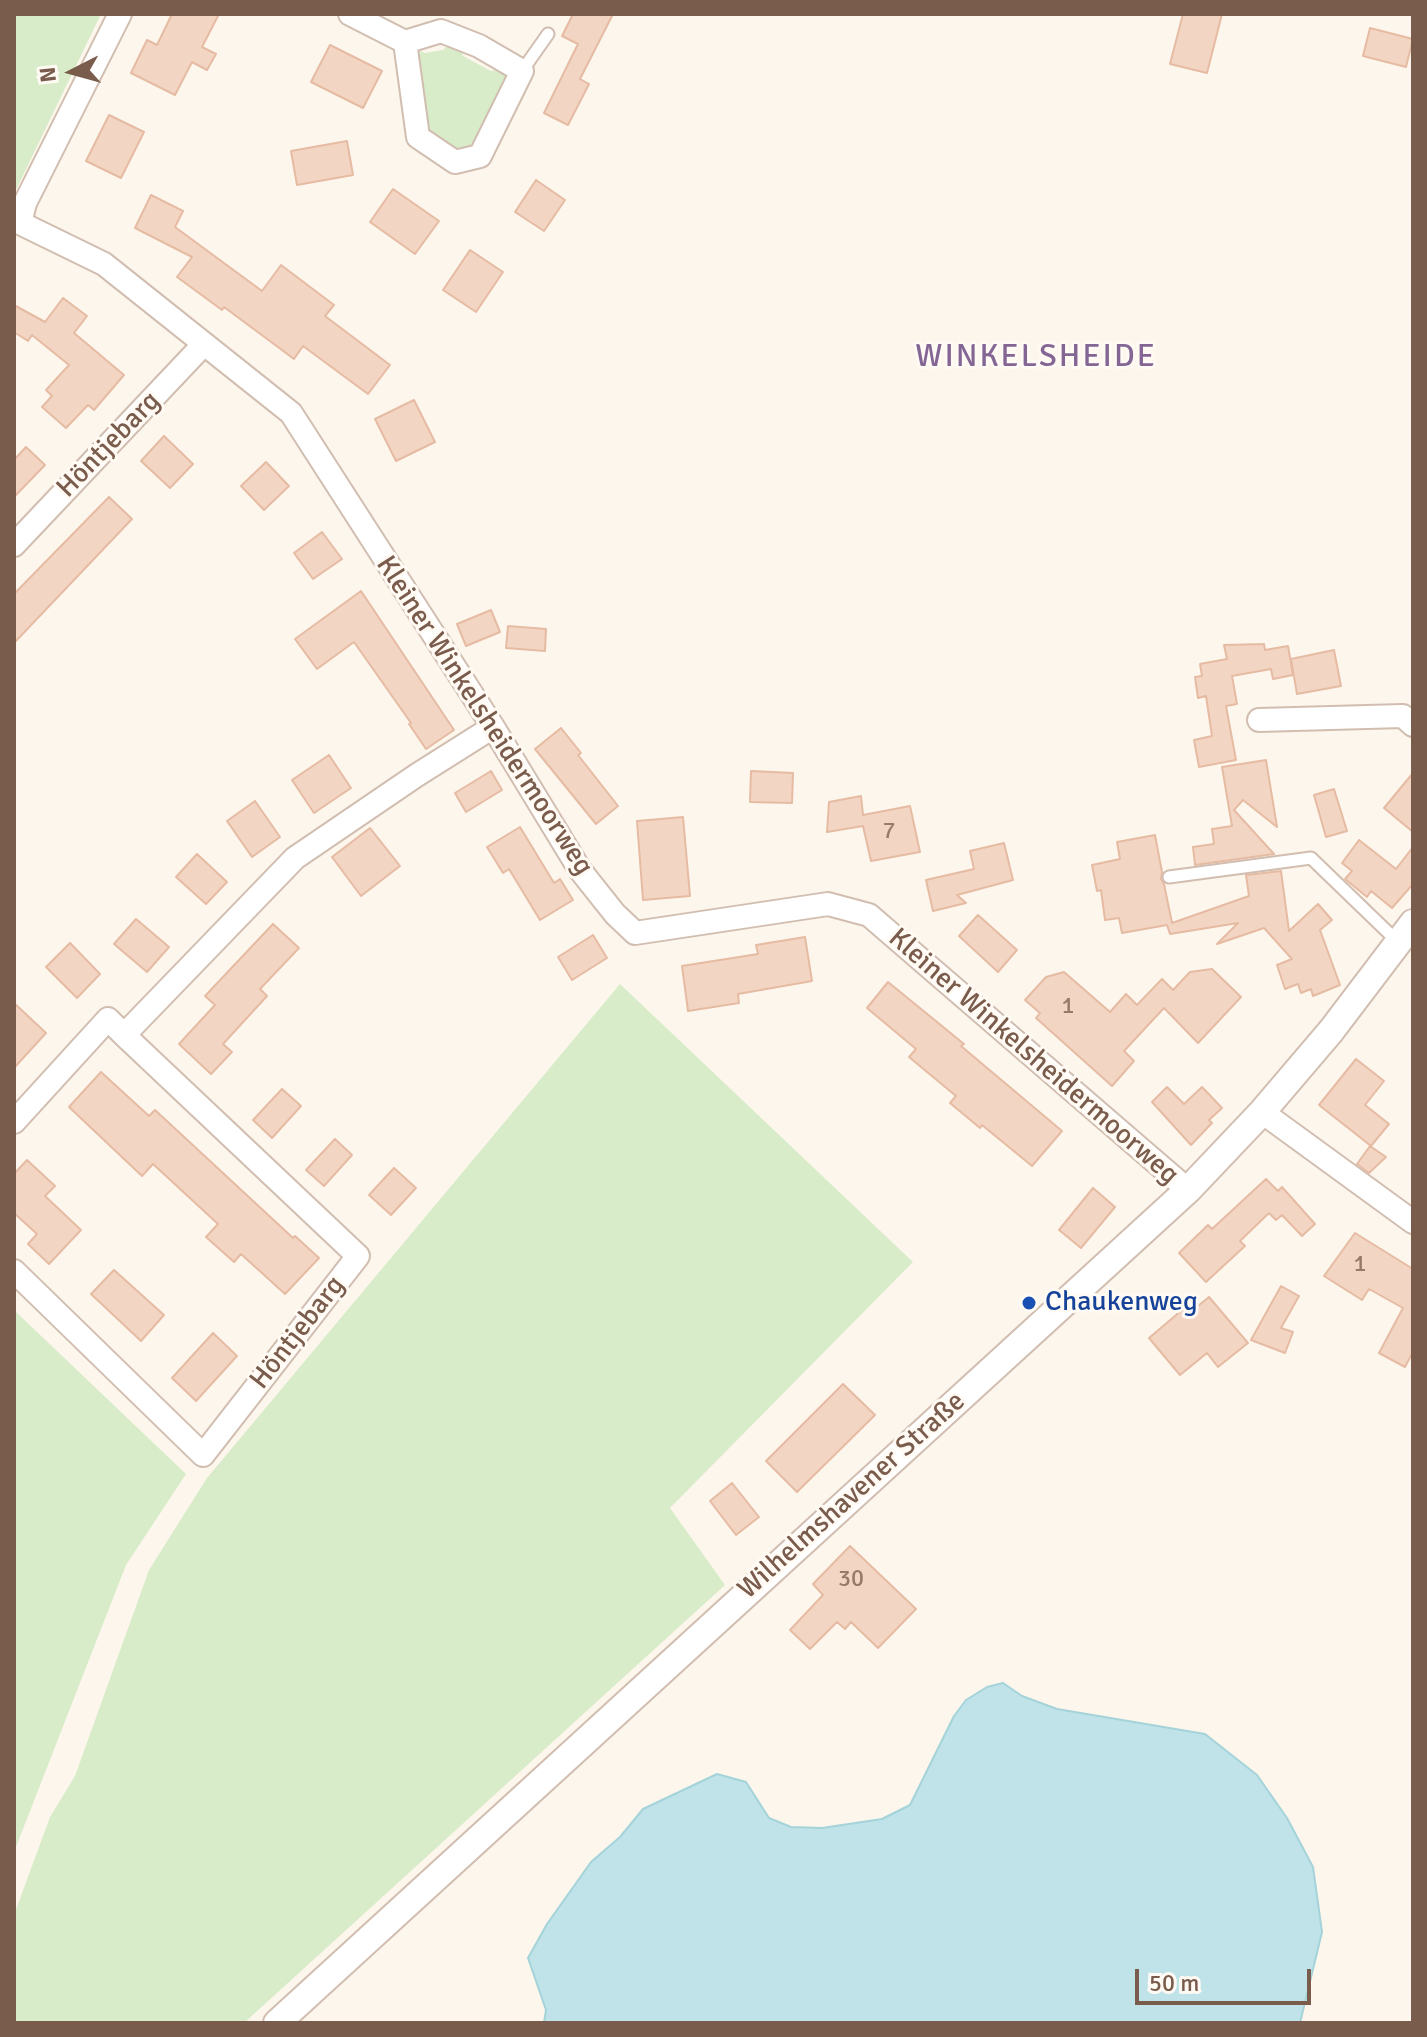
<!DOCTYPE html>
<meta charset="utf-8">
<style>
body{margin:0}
#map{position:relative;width:1427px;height:2037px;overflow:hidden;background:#fdf6ec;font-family:Signika,sans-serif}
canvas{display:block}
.frame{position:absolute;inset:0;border:16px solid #7a5c4d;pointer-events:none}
.north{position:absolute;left:32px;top:32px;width:80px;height:80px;-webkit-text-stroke:6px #fffaf3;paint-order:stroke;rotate:264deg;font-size:22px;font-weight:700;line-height:32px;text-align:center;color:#7a5c4d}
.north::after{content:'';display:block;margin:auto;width:28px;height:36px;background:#7a5c4d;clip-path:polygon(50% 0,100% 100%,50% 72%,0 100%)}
.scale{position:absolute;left:1135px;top:1969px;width:176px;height:36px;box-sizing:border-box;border:4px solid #7a5c4d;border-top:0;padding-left:10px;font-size:24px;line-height:28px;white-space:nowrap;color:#7a5c4d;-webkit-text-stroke:6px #fffaf3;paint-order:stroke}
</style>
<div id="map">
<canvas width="1427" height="2037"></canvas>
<div class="frame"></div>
<div class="north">N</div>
<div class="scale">50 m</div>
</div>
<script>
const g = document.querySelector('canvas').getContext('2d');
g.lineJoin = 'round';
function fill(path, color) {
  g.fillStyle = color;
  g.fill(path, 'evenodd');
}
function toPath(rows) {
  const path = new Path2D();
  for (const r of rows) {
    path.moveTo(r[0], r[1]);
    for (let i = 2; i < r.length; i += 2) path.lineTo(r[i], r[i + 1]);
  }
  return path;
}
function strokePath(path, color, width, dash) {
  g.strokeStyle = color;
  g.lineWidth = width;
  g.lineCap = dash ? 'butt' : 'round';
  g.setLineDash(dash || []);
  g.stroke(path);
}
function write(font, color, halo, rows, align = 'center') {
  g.font = font + ' Signika,sans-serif';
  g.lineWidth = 6;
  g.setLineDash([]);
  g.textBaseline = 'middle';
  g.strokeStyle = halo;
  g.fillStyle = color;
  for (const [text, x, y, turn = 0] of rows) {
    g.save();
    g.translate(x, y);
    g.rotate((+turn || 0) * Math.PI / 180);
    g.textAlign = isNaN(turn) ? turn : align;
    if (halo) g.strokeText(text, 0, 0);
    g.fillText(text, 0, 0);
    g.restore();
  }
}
fill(toPath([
 [14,14,101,14,14,194],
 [450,44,460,47,463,56,491,71,502,69,507,81,475,146,461,153,435,140,428,130,415,49,425,53,443,50],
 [620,984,913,1262,670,1508,725,1585,244,2023,14,2023,14,1915,50,1817,75,1776,149,1570,207,1478],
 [14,1310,186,1474,126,1565,14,1852]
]), '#d8ecc9');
const water = toPath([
 [1003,1683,1022,1696,1057,1709,1205,1734,1257,1775,1287,1818,1313,1867,1322,1932,1300,2023,544,2023,546,2010,528,1958,547,1924,591,1862,620,1837,643,1809,717,1774,746,1782,769,1818,791,1827,822,1828,882,1819,910,1805,954,1716,966,1700,987,1687,1003,1683]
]);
fill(water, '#bfe3e8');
strokePath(water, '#a5d3da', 2);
const building = toPath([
 [172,14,219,14,202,47,216,54,207,70,192,62,175,95,131,73,147,40,157,45,172,14],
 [573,14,613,14,580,79,589,84,568,125,544,113,578,44,562,36,573,14],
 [1183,14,1222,14,1207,73,1170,64,1183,14],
 [1370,28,1413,39,1406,67,1363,56,1370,28],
 [330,45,382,71,363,108,311,82,330,45],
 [109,115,144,132,121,178,86,161,109,115],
 [347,141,353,175,297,185,291,151,347,141],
 [536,180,565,200,544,231,515,212,536,180],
 [393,189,439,221,415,254,370,222,393,189],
 [151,195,183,211,175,227,262,291,281,265,334,305,325,316,390,365,368,394,303,346,294,359,224,307,222,310,177,277,192,257,135,228,151,195],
 [470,250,503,272,476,312,443,290,470,250],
 [63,298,87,316,74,333,124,375,94,410,88,405,66,428,42,407,52,396,46,390,69,365,32,335,28,341,14,332,14,305,45,322,63,298],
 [414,400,435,442,396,461,375,419,414,400],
 [164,436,193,464,170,488,141,461,164,436],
 [26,447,45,465,14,497,14,460,26,447],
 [266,462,289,486,264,510,241,486,266,462],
 [109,497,132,519,14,643,14,594,109,497],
 [322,532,342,559,313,579,294,553,322,532],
 [361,591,454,730,426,749,409,724,411,723,354,642,317,669,295,639,361,591],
 [491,610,500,632,466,646,457,624,491,610],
 [508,626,546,629,545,651,506,648,508,626],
 [1264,644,1265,650,1288,646,1293,675,1273,679,1271,669,1232,676,1237,704,1226,706,1236,760,1199,767,1194,740,1212,736,1206,696,1198,698,1195,677,1202,676,1200,664,1227,659,1224,645,1264,644],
 [1334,650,1341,686,1297,694,1291,659,1334,650],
 [561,728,581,753,578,755,618,806,596,824,535,749,561,728],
 [329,755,351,788,314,813,292,780,329,755],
 [1266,760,1277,827,1243,800,1234,810,1274,854,1195,865,1193,847,1214,844,1212,829,1232,826,1222,767,1266,760],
 [491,771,502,790,466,812,455,793,491,771],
 [751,771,793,773,792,803,750,802,751,771],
 [1413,773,1413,832,1384,808,1413,773],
 [1334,789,1347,831,1326,837,1314,795,1334,789],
 [861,796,863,815,910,806,920,852,871,861,863,826,827,832,829,802,861,796],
 [255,801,280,837,252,857,227,821,255,801],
 [683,817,690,896,643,900,637,821,683,817],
 [520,827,554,883,560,879,573,900,540,920,509,869,503,873,487,847,520,827],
 [370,828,400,866,361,896,332,857,370,828],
 [1155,835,1162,872,1161,879,1164,884,1172,923,1249,896,1246,875,1281,871,1289,931,1318,904,1332,920,1320,930,1340,985,1313,996,1311,989,1301,993,1298,984,1285,989,1277,965,1292,959,1264,928,1217,944,1238,923,1170,934,1167,925,1122,933,1119,918,1105,920,1101,890,1097,891,1092,865,1120,859,1117,842,1155,835],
 [1359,840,1396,869,1413,847,1413,884,1392,908,1371,891,1367,897,1345,879,1352,871,1342,863,1359,840],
 [1004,843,1013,880,957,895,966,903,933,911,926,880,974,869,970,851,1004,843],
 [197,854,227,882,206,904,176,877,197,854],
 [978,915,1017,950,998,972,959,936,978,915],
 [136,919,169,947,147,972,114,944,136,919],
 [273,924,299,948,260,989,267,996,223,1044,232,1052,211,1074,179,1044,215,1005,205,996,273,924],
 [593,935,607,958,572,980,558,957,593,935],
 [805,937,812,981,738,994,739,1003,688,1011,682,966,758,954,756,945,805,937],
 [70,943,100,974,77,998,46,967,70,943],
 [1212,969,1241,997,1198,1043,1164,1008,1124,1051,1134,1061,1112,1086,1036,1018,1040,1013,1025,1000,1046,977,1064,972,1110,1012,1126,994,1137,1005,1162,979,1173,990,1190,972,1212,969],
 [888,982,964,1044,961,1046,1062,1131,1032,1166,982,1125,980,1128,950,1103,956,1096,909,1057,916,1049,867,1008,888,982],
 [14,1003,46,1033,14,1068,14,1003],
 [1356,1059,1384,1081,1365,1105,1389,1124,1371,1146,1319,1105,1356,1059],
 [101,1072,149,1116,155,1110,293,1238,295,1236,319,1258,285,1294,241,1254,234,1262,206,1237,218,1224,153,1164,142,1176,69,1107,101,1072],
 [1167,1087,1184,1104,1202,1087,1222,1108,1209,1120,1212,1123,1191,1145,1152,1102,1167,1087],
 [282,1089,301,1106,272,1138,253,1120,282,1089],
 [335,1139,352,1155,324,1186,306,1170,335,1139],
 [1370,1146,1386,1157,1369,1173,1357,1164,1370,1146],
 [27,1160,55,1186,45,1196,81,1230,49,1264,28,1244,37,1234,14,1213,14,1174,27,1160],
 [394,1168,416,1188,391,1215,369,1195,394,1168],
 [1266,1179,1278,1191,1282,1187,1315,1224,1302,1236,1282,1215,1276,1220,1269,1213,1240,1241,1245,1246,1206,1282,1179,1253,1208,1225,1212,1229,1266,1179],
 [1093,1188,1115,1207,1081,1248,1059,1230,1093,1188],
 [1355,1233,1413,1269,1413,1352,1405,1367,1379,1353,1403,1308,1369,1289,1362,1300,1324,1276,1355,1233],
 [114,1270,164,1315,141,1341,91,1294,114,1270],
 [1281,1286,1299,1296,1281,1328,1293,1332,1285,1353,1251,1340,1281,1286],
 [1209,1297,1248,1343,1218,1367,1207,1353,1180,1375,1149,1338,1182,1310,1187,1315,1209,1297],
 [213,1333,237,1356,196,1401,172,1378,213,1333],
 [843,1384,875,1415,797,1492,766,1461,843,1384],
 [732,1483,759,1517,736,1535,710,1501,732,1483],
 [850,1546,916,1609,878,1648,851,1622,845,1629,837,1622,810,1649,790,1630,823,1595,813,1584,850,1546]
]);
fill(building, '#f3d5c3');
strokePath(building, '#e6bba3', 2);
const service = toPath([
 [522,71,548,34],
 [1169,877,1311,858,1397,941]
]);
const minor = toPath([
 [120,14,25,203,20,223,104,264,291,413,493,727,580,870,615,914,635,933,828,904,869,915,1188,1190],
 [350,14,405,42,441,31,479,46,522,71,480,156,455,162,418,137,405,42],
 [14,545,204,344],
 [1259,720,1403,716,1413,725],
 [1262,1112,1413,1222],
 [14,1122,108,1019,124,1035,295,858,417,775,493,727],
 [14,1271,203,1455,358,1256,124,1035]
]);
const tertiary = toPath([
 [277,2023,1188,1190,1262,1112,1331,1031,1413,923]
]);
strokePath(service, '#d1beb0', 15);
strokePath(minor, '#d1beb0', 26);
strokePath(tertiary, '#d1beb0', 30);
strokePath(service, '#fff', 11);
strokePath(minor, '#fff', 22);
strokePath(tertiary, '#fff', 26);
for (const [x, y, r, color] of [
 [1029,1303,8,"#1a4fb4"]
]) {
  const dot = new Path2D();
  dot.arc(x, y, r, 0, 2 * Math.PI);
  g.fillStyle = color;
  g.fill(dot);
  strokePath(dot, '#fffaf3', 3);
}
write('24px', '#987a6a', null, [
 ["7",889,832],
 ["1",1068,1007],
 ["1",1360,1265],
 ["30",851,1580]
]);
write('28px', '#7a5c4d', '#fffaf3', [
 ["Höntjebarg",109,445,-46],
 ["Kleiner Winkelsheidermoorweg",484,716,57],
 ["Kleiner Winkelsheidermoorweg",1033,1057,41],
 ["Höntjebarg",298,1333,-52],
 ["Wilhelmshavener Straße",852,1496,-42]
]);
write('28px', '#164399', '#fffaf3', [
 ["Chaukenweg",1045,1303]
], 'left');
g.letterSpacing = '2px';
write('32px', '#846695', '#fffaf3', [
 ["WINKELSHEIDE",1036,358]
]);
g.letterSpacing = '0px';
</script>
